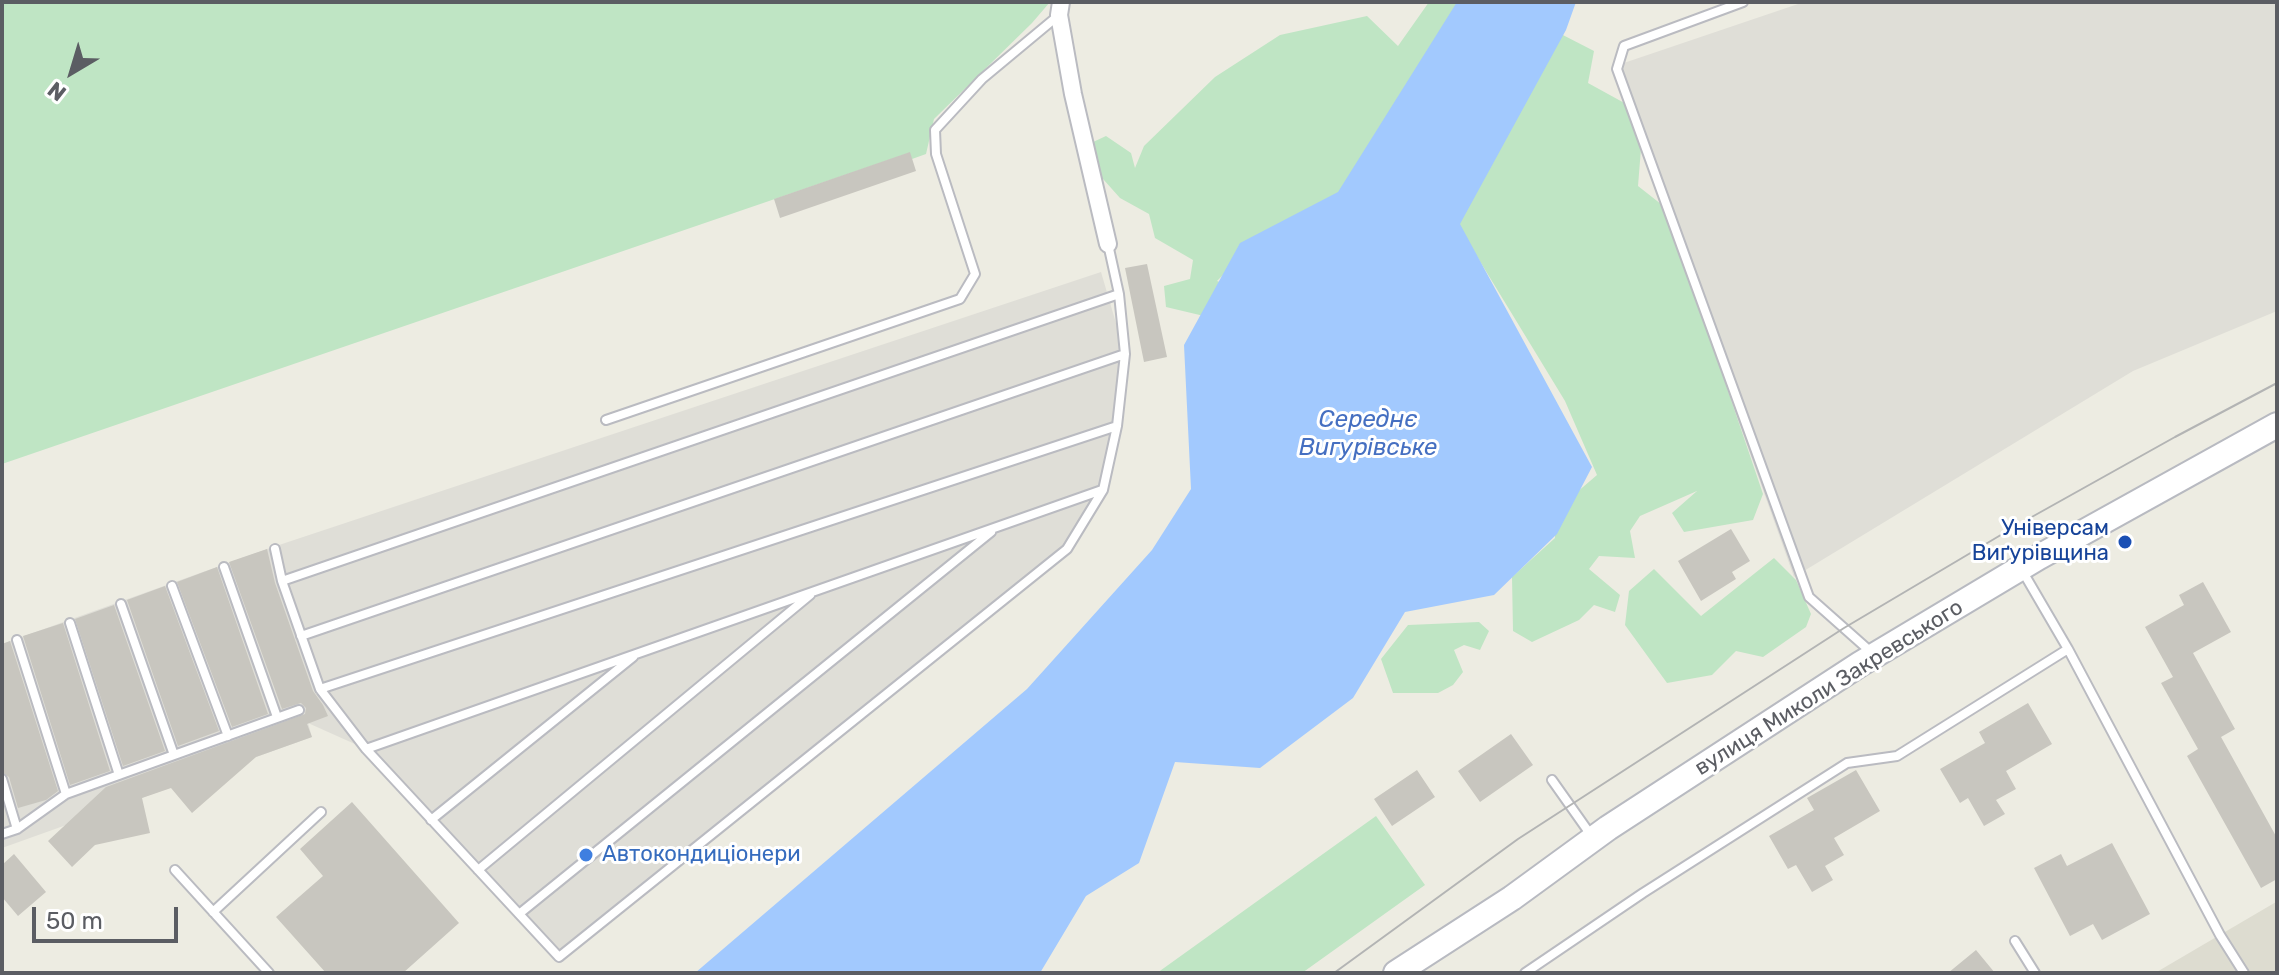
<!DOCTYPE html>
<meta charset="utf-8">
<style>
body{margin:0}
#map{position:relative;width:2279px;height:975px;overflow:hidden;background:#edece2;font-family:Rubik,sans-serif}
canvas{display:block}
.frame{position:absolute;inset:0;border:4px solid #5b5d63;pointer-events:none}
.north{position:absolute;left:32px;top:32px;width:80px;height:80px;-webkit-text-stroke:6px #fff;paint-order:stroke;rotate:218deg;font-size:22px;font-weight:700;line-height:32px;text-align:center;color:#5b5d63}
.north::after{content:'';display:block;margin:auto;width:28px;height:36px;background:#5b5d63;clip-path:polygon(50% 0,100% 100%,50% 72%,0 100%)}
.scale{position:absolute;left:32px;top:907px;width:146px;height:36px;box-sizing:border-box;border:4px solid #5b5d63;border-top:0;padding-left:10px;font-size:24px;line-height:28px;white-space:nowrap;color:#5b5d63;-webkit-text-stroke:6px #fff;paint-order:stroke}
</style>
<div id="map">
<canvas width="2279" height="975"></canvas>
<div class="frame"></div>
<div class="north">N</div>
<div class="scale">50 m</div>
</div>
<script>
const g = document.querySelector('canvas').getContext('2d');
g.lineJoin = 'round';
function fill(path, color) {
  g.fillStyle = color;
  g.fill(path, 'evenodd');
}
function toPath(rows) {
  const path = new Path2D();
  for (const r of rows) {
    path.moveTo(r[0], r[1]);
    for (let i = 2; i < r.length; i += 2) path.lineTo(r[i], r[i + 1]);
  }
  return path;
}
function strokePath(path, color, width, dash) {
  g.strokeStyle = color;
  g.lineWidth = width;
  g.lineCap = dash ? 'butt' : 'round';
  g.setLineDash(dash || []);
  g.stroke(path);
}
function write(font, color, halo, rows, align = 'center') {
  g.font = font + ' Rubik,sans-serif';
  g.lineWidth = 6;
  g.setLineDash([]);
  g.textBaseline = 'middle';
  g.strokeStyle = halo;
  g.fillStyle = color;
  for (const [text, x, y, turn = 0] of rows) {
    g.save();
    g.translate(x, y);
    g.rotate((+turn || 0) * Math.PI / 180);
    g.textAlign = isNaN(turn) ? turn : align;
    if (halo) g.strokeText(text, 0, 0);
    g.fillText(text, 0, 0);
    g.restore();
  }
}
fill(toPath([
 [1804,2,2277,2,2277,311,2133,371,1794,577,1612,67],
 [1101,272,1125,354,1103,490,1067,549,559,957,366,749,308,723,312,737,2,848,2,644,267,549]
]), '#dfded7');
fill(toPath([
 [2276,902,2277,973,2155,973]
]), '#dddcd0');
fill(toPath([
 [2,2,1050,2,1032,23,934,119,926,154,912,159,909,153,2,464],
 [1429,2,1484,2,1401,159,1237,261,1217,281,1242,290,1225,321,1166,307,1164,286,1190,279,1193,260,1155,238,1149,214,1120,198,1095,170,1091,143,1106,136,1131,153,1135,168,1144,146,1215,77,1280,35,1367,16,1398,46],
 [1559,33,1594,51,1588,83,1628,105,1642,136,1638,186,1666,208,1763,494,1753,520,1684,532,1672,513,1697,491,1640,516,1630,531,1635,558,1599,556,1589,569,1620,595,1615,612,1594,605,1579,620,1532,642,1513,631,1512,577,1555,538,1555,511,1597,475,1565,401,1456,222],
 [1774,558,1796,580,1811,614,1806,627,1763,657,1736,651,1712,675,1667,683,1625,625,1629,591,1654,569,1701,616],
 [1479,622,1489,631,1480,650,1464,645,1454,650,1463,672,1453,685,1438,693,1393,693,1381,659,1408,625],
 [1376,816,1425,885,1302,973,1157,973]
]), '#bfe5c4');
fill(toPath([
 [1457,2,1576,2,1566,30,1460,224,1592,467,1557,534,1494,595,1405,612,1353,698,1260,768,1175,762,1139,863,1086,896,1040,973,695,973,1027,689,1152,550,1191,489,1184,345,1240,243,1338,192]
]), '#a2c9fe');
fill(toPath([
 [910,152,916,171,780,218,774,199],
 [1147,264,1167,357,1144,362,1125,268],
 [1731,529,1750,561,1732,572,1736,579,1701,601,1678,561],
 [267,549,275,583,313,691,323,705,328,716,307,724,312,737,256,757,192,813,171,788,142,798,150,833,95,845,72,867,48,841,106,787,305,714,306,708,301,703,282,709,229,562],
 [217,567,268,714,232,727,177,582],
 [2203,582,2231,632,2193,653,2235,729,2221,737,2277,838,2277,879,2261,888,2187,756,2198,749,2161,683,2173,677,2145,627,2184,605,2179,595],
 [165,586,219,731,178,746,127,600],
 [114,605,165,751,123,766,75,619],
 [63,623,110,771,70,785,23,636],
 [10,641,58,791,46,800,18,808,9,777,2,772,2,644],
 [2028,703,2052,744,2006,771,2016,789,1996,800,2005,814,1984,826,1968,798,1960,803,1940,769,1985,743,1979,732],
 [1511,734,1533,765,1480,802,1458,771],
 [1417,770,1435,797,1392,826,1374,799],
 [1856,770,1880,811,1834,838,1844,855,1825,866,1833,880,1812,892,1796,865,1788,869,1769,836,1814,810,1807,798],
 [352,802,459,923,403,973,326,973,276,917,323,876,300,849],
 [2112,843,2150,914,2102,940,2093,924,2070,936,2034,868,2061,854,2067,866],
 [14,854,46,892,18,916,2,897,2,865],
 [1976,950,1995,973,1948,973]
]), '#c8c6bf');
const lane = toPath([
 [1743,2,1624,46,1617,69,1809,597,1871,652],
 [606,420,960,299,975,274,936,154,935,130,982,79,1059,15],
 [275,549,282,581,320,689,366,749,559,957,1067,549,1103,490,1117,426,1125,354,1119,294,1108,244],
 [224,567,277,717],
 [2023,572,2068,649,2220,935,2244,973],
 [282,581,1119,294],
 [172,586,228,736],
 [121,604,174,755],
 [70,623,119,775],
 [301,636,1125,354],
 [17,640,66,794],
 [320,689,1117,426],
 [366,749,1102,490],
 [2,779,17,829],
 [1552,780,1593,838],
 [431,820,633,657],
 [2,834,17,829,66,794,299,710],
 [175,870,269,973],
 [478,870,810,595],
 [213,912,321,812],
 [519,914,991,532],
 [2015,941,2035,973],
 [1525,973,1643,893,1847,763,1897,756,2068,649]
]);
const street = toPath([
 [1061,2,1059,15,1073,94,1108,244]
]);
const secondary = toPath([
 [1396,973,1512,898,1608,828,1860,664,2039,557,2277,425]
]);
strokePath(lane, '#babbc1', 12);
strokePath(street, '#babbc1', 20);
strokePath(secondary, '#b8bac1', 28);
strokePath(lane, '#fff', 8);
strokePath(street, '#fff', 16);
strokePath(secondary, '#fff', 24);
strokePath(toPath([
 [1334,973,1518,839,1844,628,2021,523,2175,437,2277,383]
]), '#b3b4b4', 2);
for (const [x, y, r, color] of [
 [2125,542,8,"#1a4fb4"],
 [586,855,8,"#3f7fe0"]
]) {
  const dot = new Path2D();
  dot.arc(x, y, r, 0, 2 * Math.PI);
  g.fillStyle = color;
  g.fill(dot);
  strokePath(dot, '#fff', 3);
}
write('22px', '#164399', '#fff', [
 ["Універсам",2109,529],
 ["Виґурівщина",2109,554]
], 'right');
write('22px', '#5b5d63', '#fff', [
 ["вулиця Миколи Закревського",1829,688,-32]
]);
write('22px', '#366cbe', '#fff', [
 ["Автокондиціонери",602,855]
], 'left');
write('italic 24px', '#456fc1', '#fff', [
 ["Середнє",1368,420],
 ["Вигурівське",1368,448]
]);
</script>
